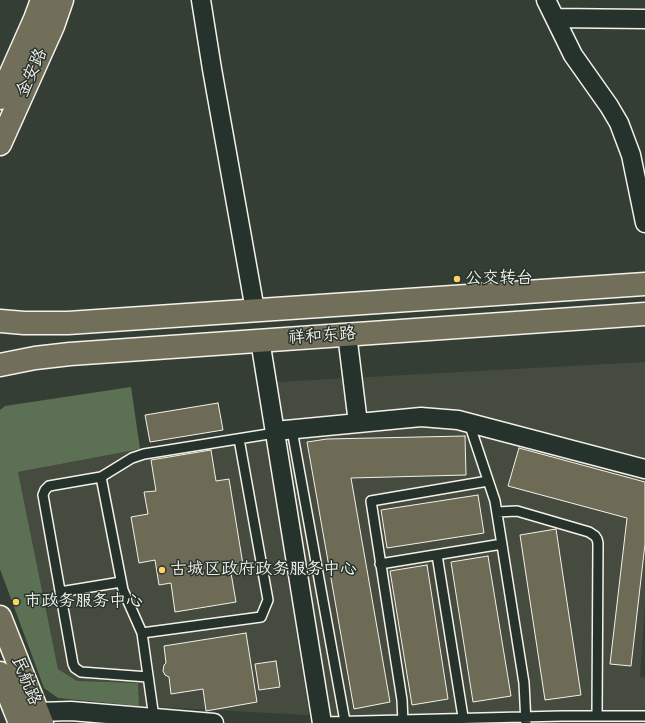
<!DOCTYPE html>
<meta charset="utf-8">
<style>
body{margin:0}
canvas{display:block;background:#343e35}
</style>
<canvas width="645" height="723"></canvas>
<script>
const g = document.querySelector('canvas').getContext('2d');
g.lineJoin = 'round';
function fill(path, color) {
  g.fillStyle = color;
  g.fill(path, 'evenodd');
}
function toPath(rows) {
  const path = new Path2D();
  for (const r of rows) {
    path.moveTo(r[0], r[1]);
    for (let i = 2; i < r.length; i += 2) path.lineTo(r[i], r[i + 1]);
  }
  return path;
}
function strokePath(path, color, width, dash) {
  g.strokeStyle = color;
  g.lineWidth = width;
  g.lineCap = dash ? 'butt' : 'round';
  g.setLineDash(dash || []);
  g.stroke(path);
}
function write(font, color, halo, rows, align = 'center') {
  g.font = font + ' Caveat,"LXGW WenKai TC",sans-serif';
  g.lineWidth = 3;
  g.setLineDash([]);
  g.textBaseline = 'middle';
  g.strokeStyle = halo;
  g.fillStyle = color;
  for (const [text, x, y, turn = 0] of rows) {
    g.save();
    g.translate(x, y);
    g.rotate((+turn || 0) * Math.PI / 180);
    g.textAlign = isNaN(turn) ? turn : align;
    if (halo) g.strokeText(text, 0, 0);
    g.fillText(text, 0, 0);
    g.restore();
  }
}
fill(toPath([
 [645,362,645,602,640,677,645,678,645,723,331,723,276,382],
 [266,429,309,715,139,706,138,683,77,681,58,669,18,472,140,449]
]), '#454b3f');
fill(toPath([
 [131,387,140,449,18,472,58,669,77,681,138,683,139,706,58,698,44,688,0,569,0,410,5,406]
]), '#5c7154');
const building = toPath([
 [218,403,223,430,150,442,145,415,218,403],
 [465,436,466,475,351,478,390,702,354,709,307,442,327,439,465,436],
 [519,448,645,482,645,544,631,666,610,664,627,518,508,486,519,448],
 [211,450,216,481,229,479,244,571,231,573,236,602,175,612,171,583,159,585,155,560,139,563,131,517,148,514,144,492,156,491,151,460,211,450],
 [478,495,484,533,387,548,381,510,478,495],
 [556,529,581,695,545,700,520,535,556,529],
 [488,556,511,696,473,702,451,562,488,556],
 [427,565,448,699,412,705,390,571,427,565],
 [246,633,257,702,206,711,203,689,171,694,169,677,165,675,163,671,164,665,166,663,164,646,246,633],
 [276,661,280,687,259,690,255,664,276,661]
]);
fill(building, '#6d6a56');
strokePath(building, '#f4f1e8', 1);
const lane = toPath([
 [469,423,495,501,524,683,526,723],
 [292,430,344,716,345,723],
 [101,477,123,590,142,633,154,718],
 [497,512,517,511,589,532,595,536,597,539,598,543,597,716],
 [437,555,464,723],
 [380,564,502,544],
 [60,592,121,582],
 [142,633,261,617,268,600,239,439],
 [148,677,81,672,75,668,73,664,43,495,45,490,49,486,101,477,132,458,144,454,275,433],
 [322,722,562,716,645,716],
 [403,723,402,700,371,501,488,481]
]);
const street = toPath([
 [201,0,212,69,255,310],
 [546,0,573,55,609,106,619,123,631,155,645,223],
 [555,18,645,19],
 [347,334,358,423],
 [260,340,322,723],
 [275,431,421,417,458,420,645,469],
 [38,712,71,711,214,723]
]);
const primary = toPath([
 [0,321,24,323,68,323,645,284],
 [0,365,35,358,70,354,645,314]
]);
const highway = toPath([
 [0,98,35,19,42,0],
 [0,144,53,26,62,0],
 [0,617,42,723],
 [0,673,20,723]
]);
strokePath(lane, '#f4f1e8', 12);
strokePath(street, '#f4f1e8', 21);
strokePath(primary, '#f4f1e8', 25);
strokePath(highway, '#f4f1e8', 25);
strokePath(lane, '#26332d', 9);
strokePath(street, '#26332d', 18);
strokePath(primary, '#716e59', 22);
strokePath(highway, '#716e59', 22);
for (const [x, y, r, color] of [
 [457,279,4,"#ffd166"],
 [162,570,4,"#ffd166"],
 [16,602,4,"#ffd166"]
]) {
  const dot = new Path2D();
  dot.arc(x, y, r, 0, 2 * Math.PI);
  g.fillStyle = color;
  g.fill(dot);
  strokePath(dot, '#26332d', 1.5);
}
write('17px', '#f4f1e8', '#26332d', [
 ["金安路",32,73,-66],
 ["祥和东路",322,336,-4],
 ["民航路",26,681,68]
]);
write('17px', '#f4f1e8', '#26332d', [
 ["公交转台",465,279],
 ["古城区政府政务服务中心",170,570],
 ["市政务服务中心",24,602]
], 'left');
</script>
